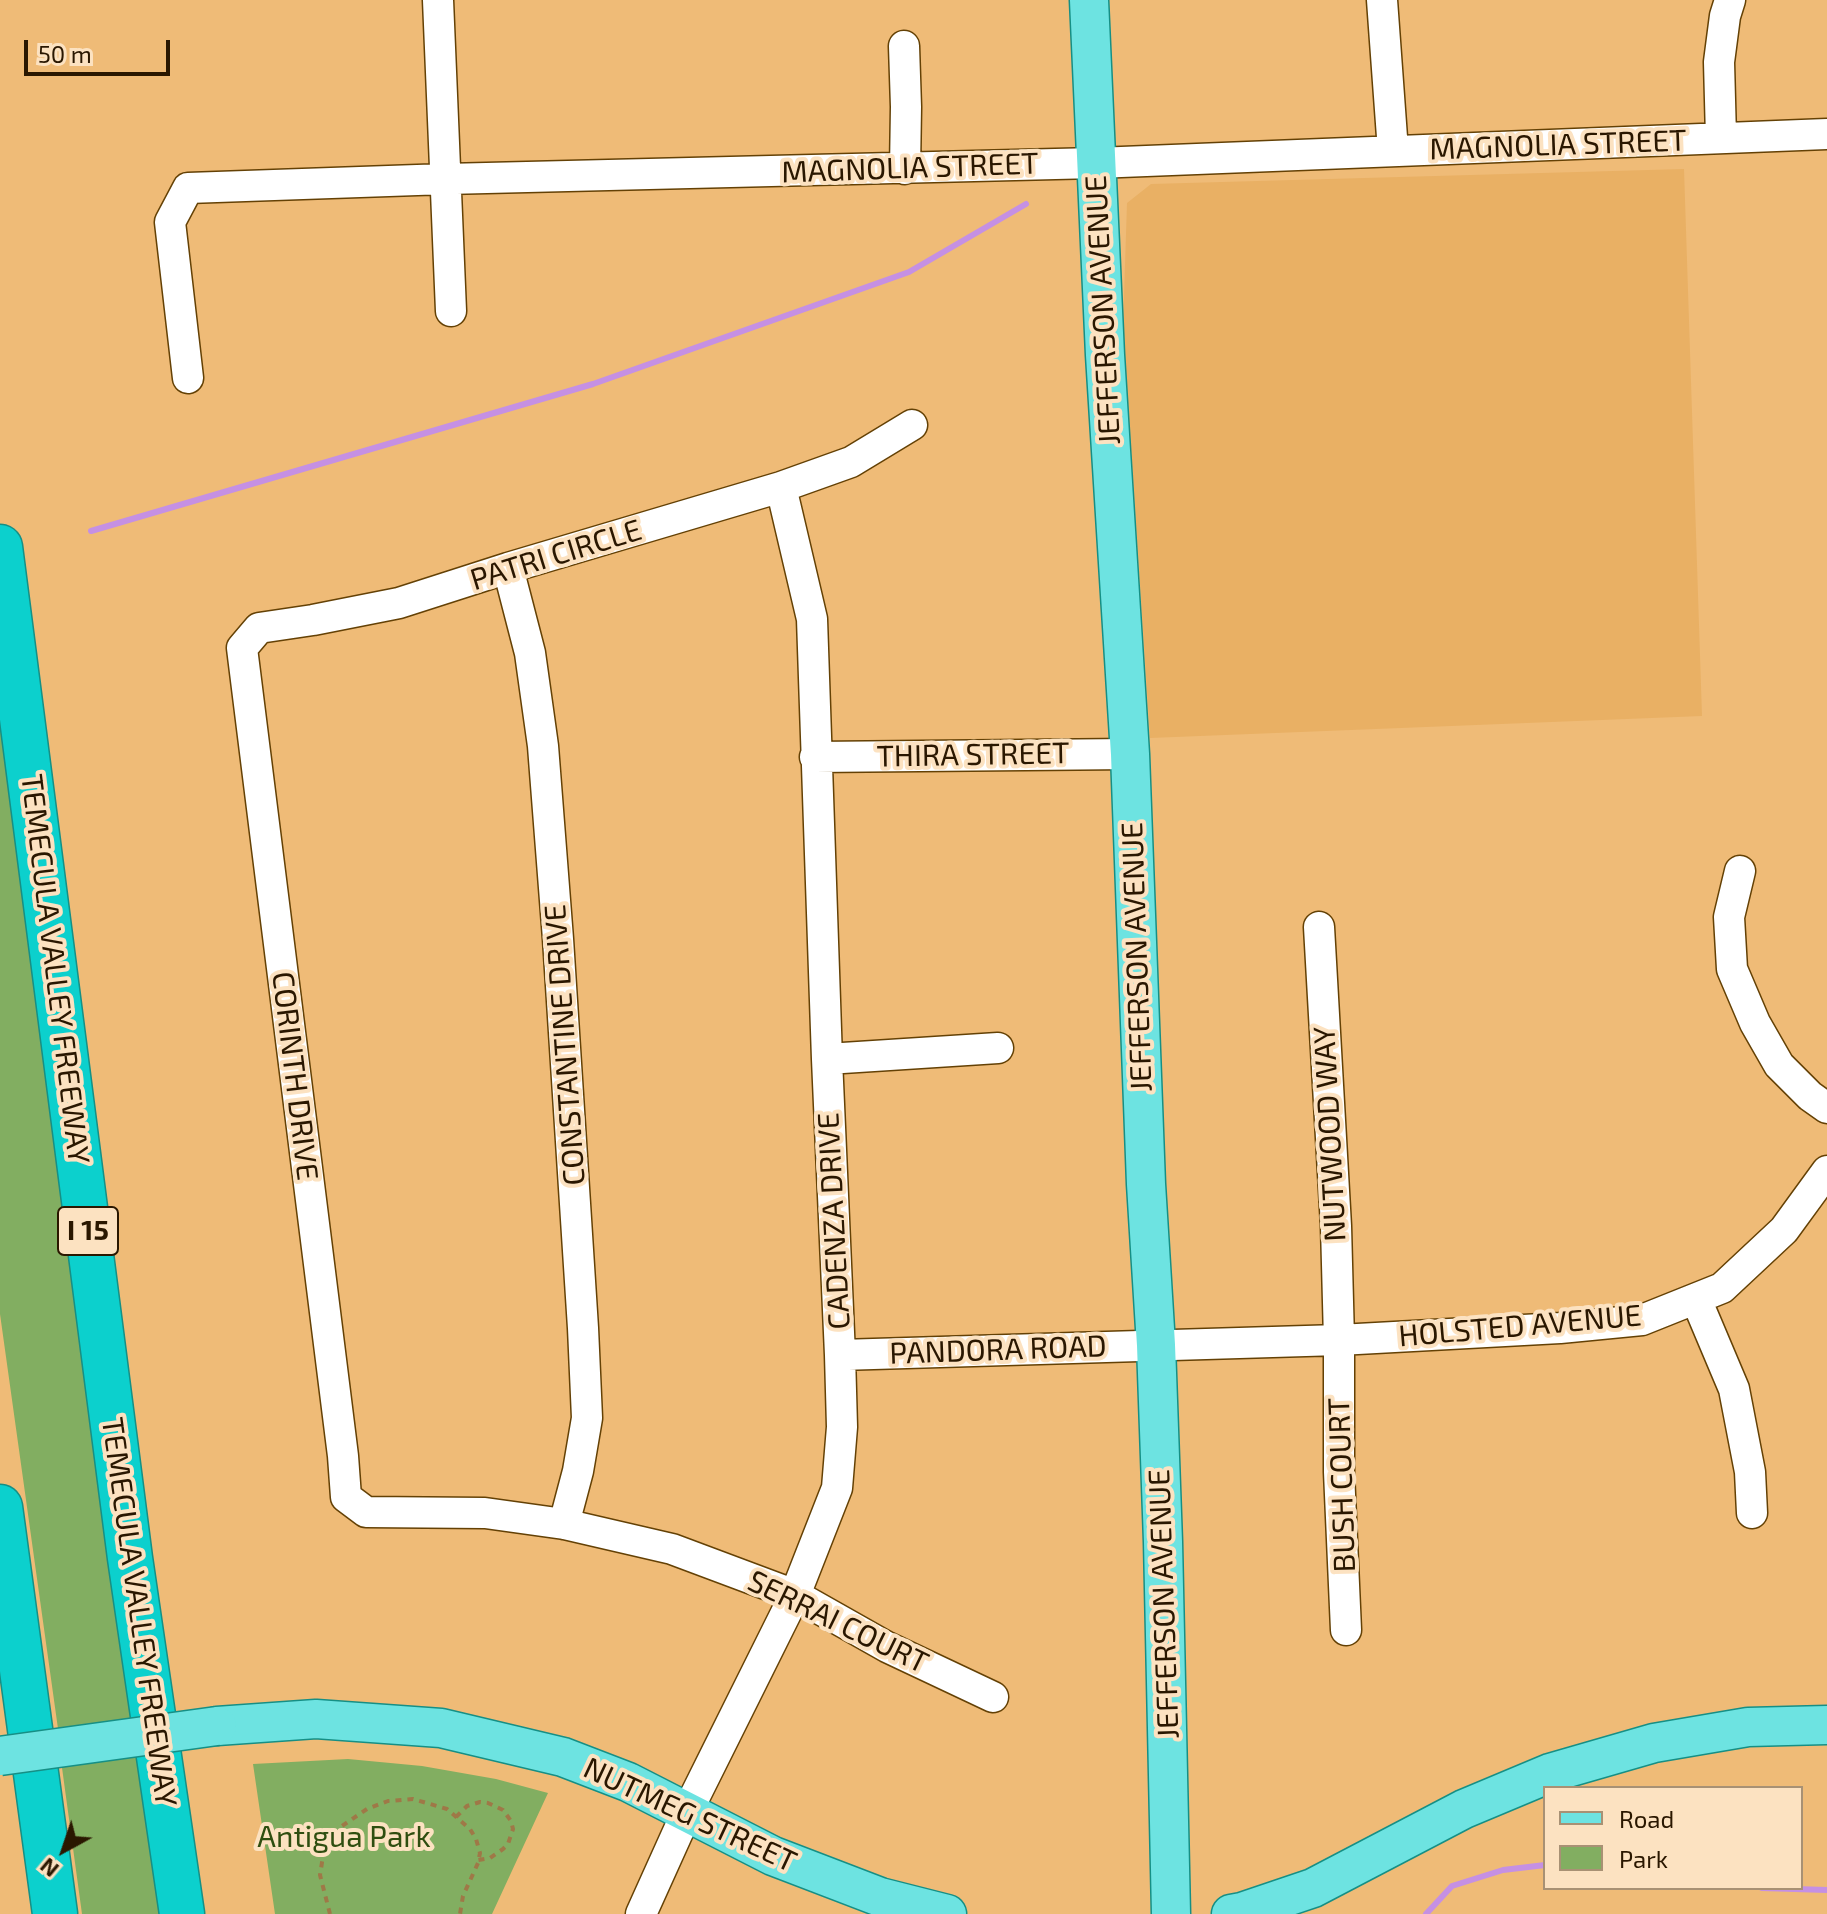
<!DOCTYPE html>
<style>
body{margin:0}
#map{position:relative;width:1827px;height:1914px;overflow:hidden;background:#efbb77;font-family:"Exo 2",sans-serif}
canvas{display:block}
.legend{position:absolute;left:1543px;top:1786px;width:260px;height:104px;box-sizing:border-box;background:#fce2c1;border:2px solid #a89174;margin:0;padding:10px 14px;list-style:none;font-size:24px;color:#2a1700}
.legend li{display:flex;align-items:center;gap:16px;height:40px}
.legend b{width:40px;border:2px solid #a89174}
.north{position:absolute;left:24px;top:1810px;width:80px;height:80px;-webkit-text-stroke:6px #fce2c1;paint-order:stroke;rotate:220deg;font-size:22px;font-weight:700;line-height:32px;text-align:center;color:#2a1700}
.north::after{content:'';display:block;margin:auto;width:28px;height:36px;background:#2a1700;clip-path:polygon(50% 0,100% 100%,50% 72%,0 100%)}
.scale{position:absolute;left:24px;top:40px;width:146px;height:36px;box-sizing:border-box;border:4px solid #2a1700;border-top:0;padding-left:10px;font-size:24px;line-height:28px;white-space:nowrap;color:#2a1700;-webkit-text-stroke:6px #fce2c1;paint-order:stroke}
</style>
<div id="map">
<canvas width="1827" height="1914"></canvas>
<ul class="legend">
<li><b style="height:10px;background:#6de3e1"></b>Road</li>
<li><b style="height:22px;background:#82ae61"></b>Park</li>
</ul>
<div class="north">N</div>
<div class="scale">50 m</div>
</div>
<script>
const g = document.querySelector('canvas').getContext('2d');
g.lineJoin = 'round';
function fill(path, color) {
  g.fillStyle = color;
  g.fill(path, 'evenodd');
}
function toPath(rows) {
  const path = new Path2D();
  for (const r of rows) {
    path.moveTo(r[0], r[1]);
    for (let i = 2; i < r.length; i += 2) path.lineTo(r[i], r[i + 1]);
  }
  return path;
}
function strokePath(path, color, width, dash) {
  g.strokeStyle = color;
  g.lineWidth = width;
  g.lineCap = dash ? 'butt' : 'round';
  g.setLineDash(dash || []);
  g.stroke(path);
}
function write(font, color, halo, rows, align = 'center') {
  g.font = font + ' "Exo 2",sans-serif';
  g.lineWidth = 8;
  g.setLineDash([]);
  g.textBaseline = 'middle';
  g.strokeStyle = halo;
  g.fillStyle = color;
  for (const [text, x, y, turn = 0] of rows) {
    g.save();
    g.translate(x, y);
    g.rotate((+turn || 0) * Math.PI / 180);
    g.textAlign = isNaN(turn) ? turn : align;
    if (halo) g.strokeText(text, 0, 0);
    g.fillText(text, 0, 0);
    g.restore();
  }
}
fill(toPath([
 [1684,169,1702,716,1150,738,1132,460,1122,358,1127,203,1151,184]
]), '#e9b064');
fill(toPath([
 [0,691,134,1732,60,1743,0,1314],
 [137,1742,161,1914,82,1914,60,1753],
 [348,1759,422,1766,496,1779,548,1793,492,1914,275,1914,253,1764]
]), '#82ae61');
strokePath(toPath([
 [91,531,593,384,909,272,1026,204],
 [1762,1888,1827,1890],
 [1426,1914,1452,1886,1503,1870,1545,1865]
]), '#c590e3', 6);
const minor = toPath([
 [438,0,451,311],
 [1382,0,1393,151],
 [904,46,906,107,905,169],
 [1721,138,1719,62,1725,16,1730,0],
 [188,378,170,222,188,188,446,179,1096,163,1827,134],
 [912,425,851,462,781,487,508,568,399,603,313,620,259,628,242,648,343,1456,346,1497,366,1512,485,1513,564,1524,672,1549,795,1595,887,1647,993,1697],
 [508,568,530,653,543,746,558,939,583,1328,587,1418,578,1471,564,1524],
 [815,757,1130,754],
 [1740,871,1729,917,1732,969,1755,1023,1779,1065,1810,1096,1827,1108],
 [1319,927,1336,1226,1339,1340,1339,1472,1346,1630],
 [827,1059,998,1048],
 [1696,1299,1734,1389,1750,1472,1752,1513],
 [840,1355,1339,1340,1560,1328,1642,1320,1722,1288,1784,1230,1827,1171],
 [641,1914,687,1812,795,1595,837,1488,842,1427,840,1355,827,1059,812,619,781,487]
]);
const major = toPath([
 [1089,0,1105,355,1130,754,1146,1184,1156,1345,1163,1542,1171,1914],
 [217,1726,316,1719,441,1728,563,1757,628,1782,773,1856,880,1897,947,1914],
 [1231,1914,1242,1912,1313,1888,1464,1809,1550,1773,1654,1743,1748,1727,1827,1725]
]);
const highway = toPath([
 [0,547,130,1558,182,1914],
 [0,1507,55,1914]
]);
strokePath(minor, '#644105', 33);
strokePath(major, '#168f85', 41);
strokePath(highway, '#168f85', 47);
strokePath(toPath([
 [456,1817,467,1806,480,1802,488,1803,503,1810,511,1821,513,1829,508,1844,503,1849,490,1858,478,1860],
 [330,1914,320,1875,324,1850,330,1839,342,1826,367,1809,388,1801,413,1799,447,1809,470,1829,476,1839,480,1853,478,1863,463,1896,460,1914]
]), '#9f7847', 4, [6, 6]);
strokePath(minor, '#fff', 30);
strokePath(major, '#6de3e1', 38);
strokePath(highway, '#0cd0cd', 44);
const majorBridge = toPath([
 [0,1756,217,1726]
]);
strokePath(majorBridge, '#168f85', 41, []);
strokePath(majorBridge, '#6de3e1', 38);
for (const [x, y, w] of [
 [88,1231,60]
]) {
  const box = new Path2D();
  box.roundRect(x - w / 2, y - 24, w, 48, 6);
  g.fillStyle = '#fce2c1';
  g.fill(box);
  strokePath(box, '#2a1700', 2);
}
write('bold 28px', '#2a1700', null, [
 ["I 15",88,1231]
]);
write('30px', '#2a1700', '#fce2c1', [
 ["MAGNOLIA STREET",1558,145,-2],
 ["MAGNOLIA STREET",910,168,-2],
 ["JEFFERSON AVENUE",1103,310,-93],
 ["PATRI CIRCLE",556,555,-17],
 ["THIRA STREET",973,755,-1],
 ["JEFFERSON AVENUE",1137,957,-92],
 ["TEMECULA VALLEY FREEWAY",55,969,83],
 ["CONSTANTINE DRIVE",565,1045,-94],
 ["CORINTH DRIVE",295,1076,83],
 ["NUTWOOD WAY",1330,1134,-93],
 ["CADENZA DRIVE",834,1221,-93],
 ["HOLSTED AVENUE",1520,1326,-5],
 ["PANDORA ROAD",998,1350,-2],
 ["BUSH COURT",1342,1485,-92],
 ["JEFFERSON AVENUE",1164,1604,-92],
 ["TEMECULA VALLEY FREEWAY",139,1612,82],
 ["SERRAI COURT",838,1622,26],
 ["NUTMEG STREET",690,1815,25]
]);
write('30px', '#2f4e10', '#fce2c1', [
 ["Antigua Park",344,1837]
]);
</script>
